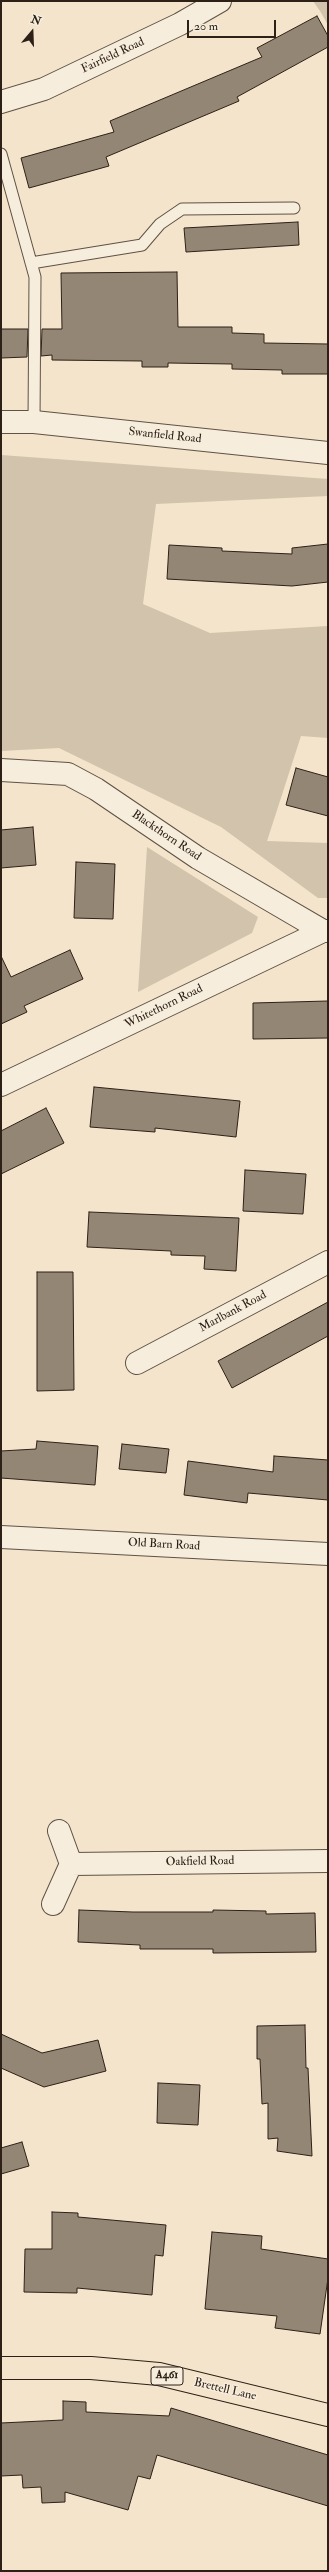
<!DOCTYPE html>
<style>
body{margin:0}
#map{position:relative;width:329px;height:2572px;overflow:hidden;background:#f3e4cb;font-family:"IM FELL Double Pica",serif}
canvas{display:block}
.frame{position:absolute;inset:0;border:2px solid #2d2117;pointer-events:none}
.north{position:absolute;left:12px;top:12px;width:40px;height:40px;-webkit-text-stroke:3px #f7eddd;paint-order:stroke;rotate:19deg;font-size:11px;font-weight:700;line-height:16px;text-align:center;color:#2d2117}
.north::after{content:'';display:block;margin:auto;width:14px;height:18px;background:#2d2117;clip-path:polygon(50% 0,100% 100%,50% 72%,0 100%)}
.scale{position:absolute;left:187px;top:20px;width:89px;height:18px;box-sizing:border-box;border:2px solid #2d2117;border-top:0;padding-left:5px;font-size:12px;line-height:14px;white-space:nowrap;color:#2d2117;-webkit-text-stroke:3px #f7eddd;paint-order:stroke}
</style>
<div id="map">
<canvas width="329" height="2572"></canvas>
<div class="frame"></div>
<div class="north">N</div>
<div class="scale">20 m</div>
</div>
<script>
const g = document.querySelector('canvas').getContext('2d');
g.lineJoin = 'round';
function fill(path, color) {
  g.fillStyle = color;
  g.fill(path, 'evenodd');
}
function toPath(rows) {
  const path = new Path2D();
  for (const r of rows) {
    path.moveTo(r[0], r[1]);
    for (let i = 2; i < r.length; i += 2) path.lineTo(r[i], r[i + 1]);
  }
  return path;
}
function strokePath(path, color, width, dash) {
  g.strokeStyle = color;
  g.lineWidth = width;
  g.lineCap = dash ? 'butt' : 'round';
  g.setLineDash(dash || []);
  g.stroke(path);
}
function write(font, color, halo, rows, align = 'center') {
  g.font = font + ' "IM FELL Double Pica",serif';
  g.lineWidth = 3;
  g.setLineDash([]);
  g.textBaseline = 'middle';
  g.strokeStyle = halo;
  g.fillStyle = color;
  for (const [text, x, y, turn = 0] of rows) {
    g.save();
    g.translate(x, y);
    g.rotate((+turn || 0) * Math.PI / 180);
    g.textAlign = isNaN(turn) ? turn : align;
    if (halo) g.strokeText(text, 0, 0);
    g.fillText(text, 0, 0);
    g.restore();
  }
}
fill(toPath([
 [313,1,328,1,328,25,320,11],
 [1,455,328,479,328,496,156,504,143,604,210,633,328,626,328,738,301,736,267,841,328,843,328,898,318,898,221,827,59,748,1,751],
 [147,847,258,917,252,933,138,992]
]), '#d1c3ac');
const building = toPath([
 [317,16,328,36,328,47,237,97,239,101,106,157,109,166,29,188,21,158,114,132,110,121,262,57,257,48,317,16],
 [298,222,299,245,186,252,184,228,298,222],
 [177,272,178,327,232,327,232,333,264,334,264,343,328,344,328,374,282,374,282,370,232,369,232,364,168,363,168,367,142,367,142,361,52,360,52,355,41,356,42,329,62,329,61,273,177,272],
 [1,329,28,329,27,357,1,358,1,329],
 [328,544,328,582,292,586,167,579,169,545,222,548,222,551,292,554,292,548,328,544],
 [296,768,328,777,328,816,286,805,296,768],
 [33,827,36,865,1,868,1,830,33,827],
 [76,862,115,864,113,919,74,918,76,862],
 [70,950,83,979,24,1006,27,1012,1,1024,1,956,11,977,70,950],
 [328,1001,328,1038,253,1039,253,1003,328,1001],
 [94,1087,240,1101,236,1137,155,1128,155,1132,90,1127,94,1087],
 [46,1108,64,1143,1,1174,1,1131,46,1108],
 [245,1170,306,1174,303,1214,243,1211,245,1170],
 [89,1212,239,1218,236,1271,204,1269,205,1256,171,1255,171,1251,87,1247,89,1212],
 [37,1272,73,1272,74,1390,37,1391,37,1272],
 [328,1302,328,1336,232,1388,218,1361,328,1302],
 [37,1441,98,1446,95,1485,1,1478,1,1451,36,1449,37,1441],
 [122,1444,169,1449,166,1473,119,1469,122,1444],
 [274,1456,328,1460,328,1500,248,1493,247,1503,184,1495,188,1461,273,1472,274,1456],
 [79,1910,133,1912,213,1912,213,1910,266,1911,266,1914,315,1913,316,1952,213,1953,213,1949,140,1949,140,1945,78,1942,79,1910],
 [305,2025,306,2068,308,2068,312,2156,277,2151,278,2138,268,2139,268,2103,262,2104,260,2059,257,2059,257,2026,305,2025],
 [1,2034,42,2053,98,2040,106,2071,44,2087,1,2068,1,2034],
 [158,2083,200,2085,198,2125,157,2123,158,2083],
 [22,2142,29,2166,1,2174,1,2148,22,2142],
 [52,2212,78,2213,78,2217,166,2225,163,2256,155,2255,152,2295,77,2288,77,2293,24,2292,25,2249,52,2249,52,2212],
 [212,2232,262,2236,261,2249,328,2259,328,2278,320,2334,275,2328,277,2316,205,2309,212,2232],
 [63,2401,86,2402,86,2412,169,2416,171,2408,328,2455,328,2506,157,2455,150,2479,138,2476,128,2510,65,2492,65,2502,42,2503,41,2487,23,2488,22,2475,1,2476,1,2423,63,2420,63,2401]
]);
fill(building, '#948675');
strokePath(building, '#2d2117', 1);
const service = toPath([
 [1,154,35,277,34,422],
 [31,263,142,245,160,224,182,209,294,208]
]);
const minor = toPath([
 [1,102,44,89,180,24,220,1],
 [1,422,34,422,328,453],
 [1,770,68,774,96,789,198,858,323,931],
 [1,1085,323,931,328,931],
 [137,1363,328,1262],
 [1,1537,328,1554],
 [71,1864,328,1861],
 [53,1904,71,1864,59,1831]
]);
const primary = toPath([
 [1,2368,91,2368,159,2374,328,2415]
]);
strokePath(service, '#5e5244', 13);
strokePath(minor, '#5e5244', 24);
strokePath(primary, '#2d2117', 24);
strokePath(service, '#f7eddd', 11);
strokePath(minor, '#f7eddd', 22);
strokePath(primary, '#f3e4cb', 22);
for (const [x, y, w] of [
 [167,2376,32]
]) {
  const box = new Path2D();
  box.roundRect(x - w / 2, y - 9, w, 18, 3);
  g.fillStyle = '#f7eddd';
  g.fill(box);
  strokePath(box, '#2d2117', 1);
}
write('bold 11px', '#2d2117', null, [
 ["A461",167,2376]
]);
write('12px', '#2d2117', '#f7eddd', [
 ["Fairfield Road",113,56,-25],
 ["Swanfield Road",165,436,6],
 ["Blackthorn Road",166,836,34],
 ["Whitethorn Road",164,1007,-26],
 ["Marlbank Road",233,1312,-28],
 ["Old Barn Road",164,1545,3],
 ["Oakfield Road",200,1862,-1],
 ["Brettell Lane",225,2390,13]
]);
</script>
